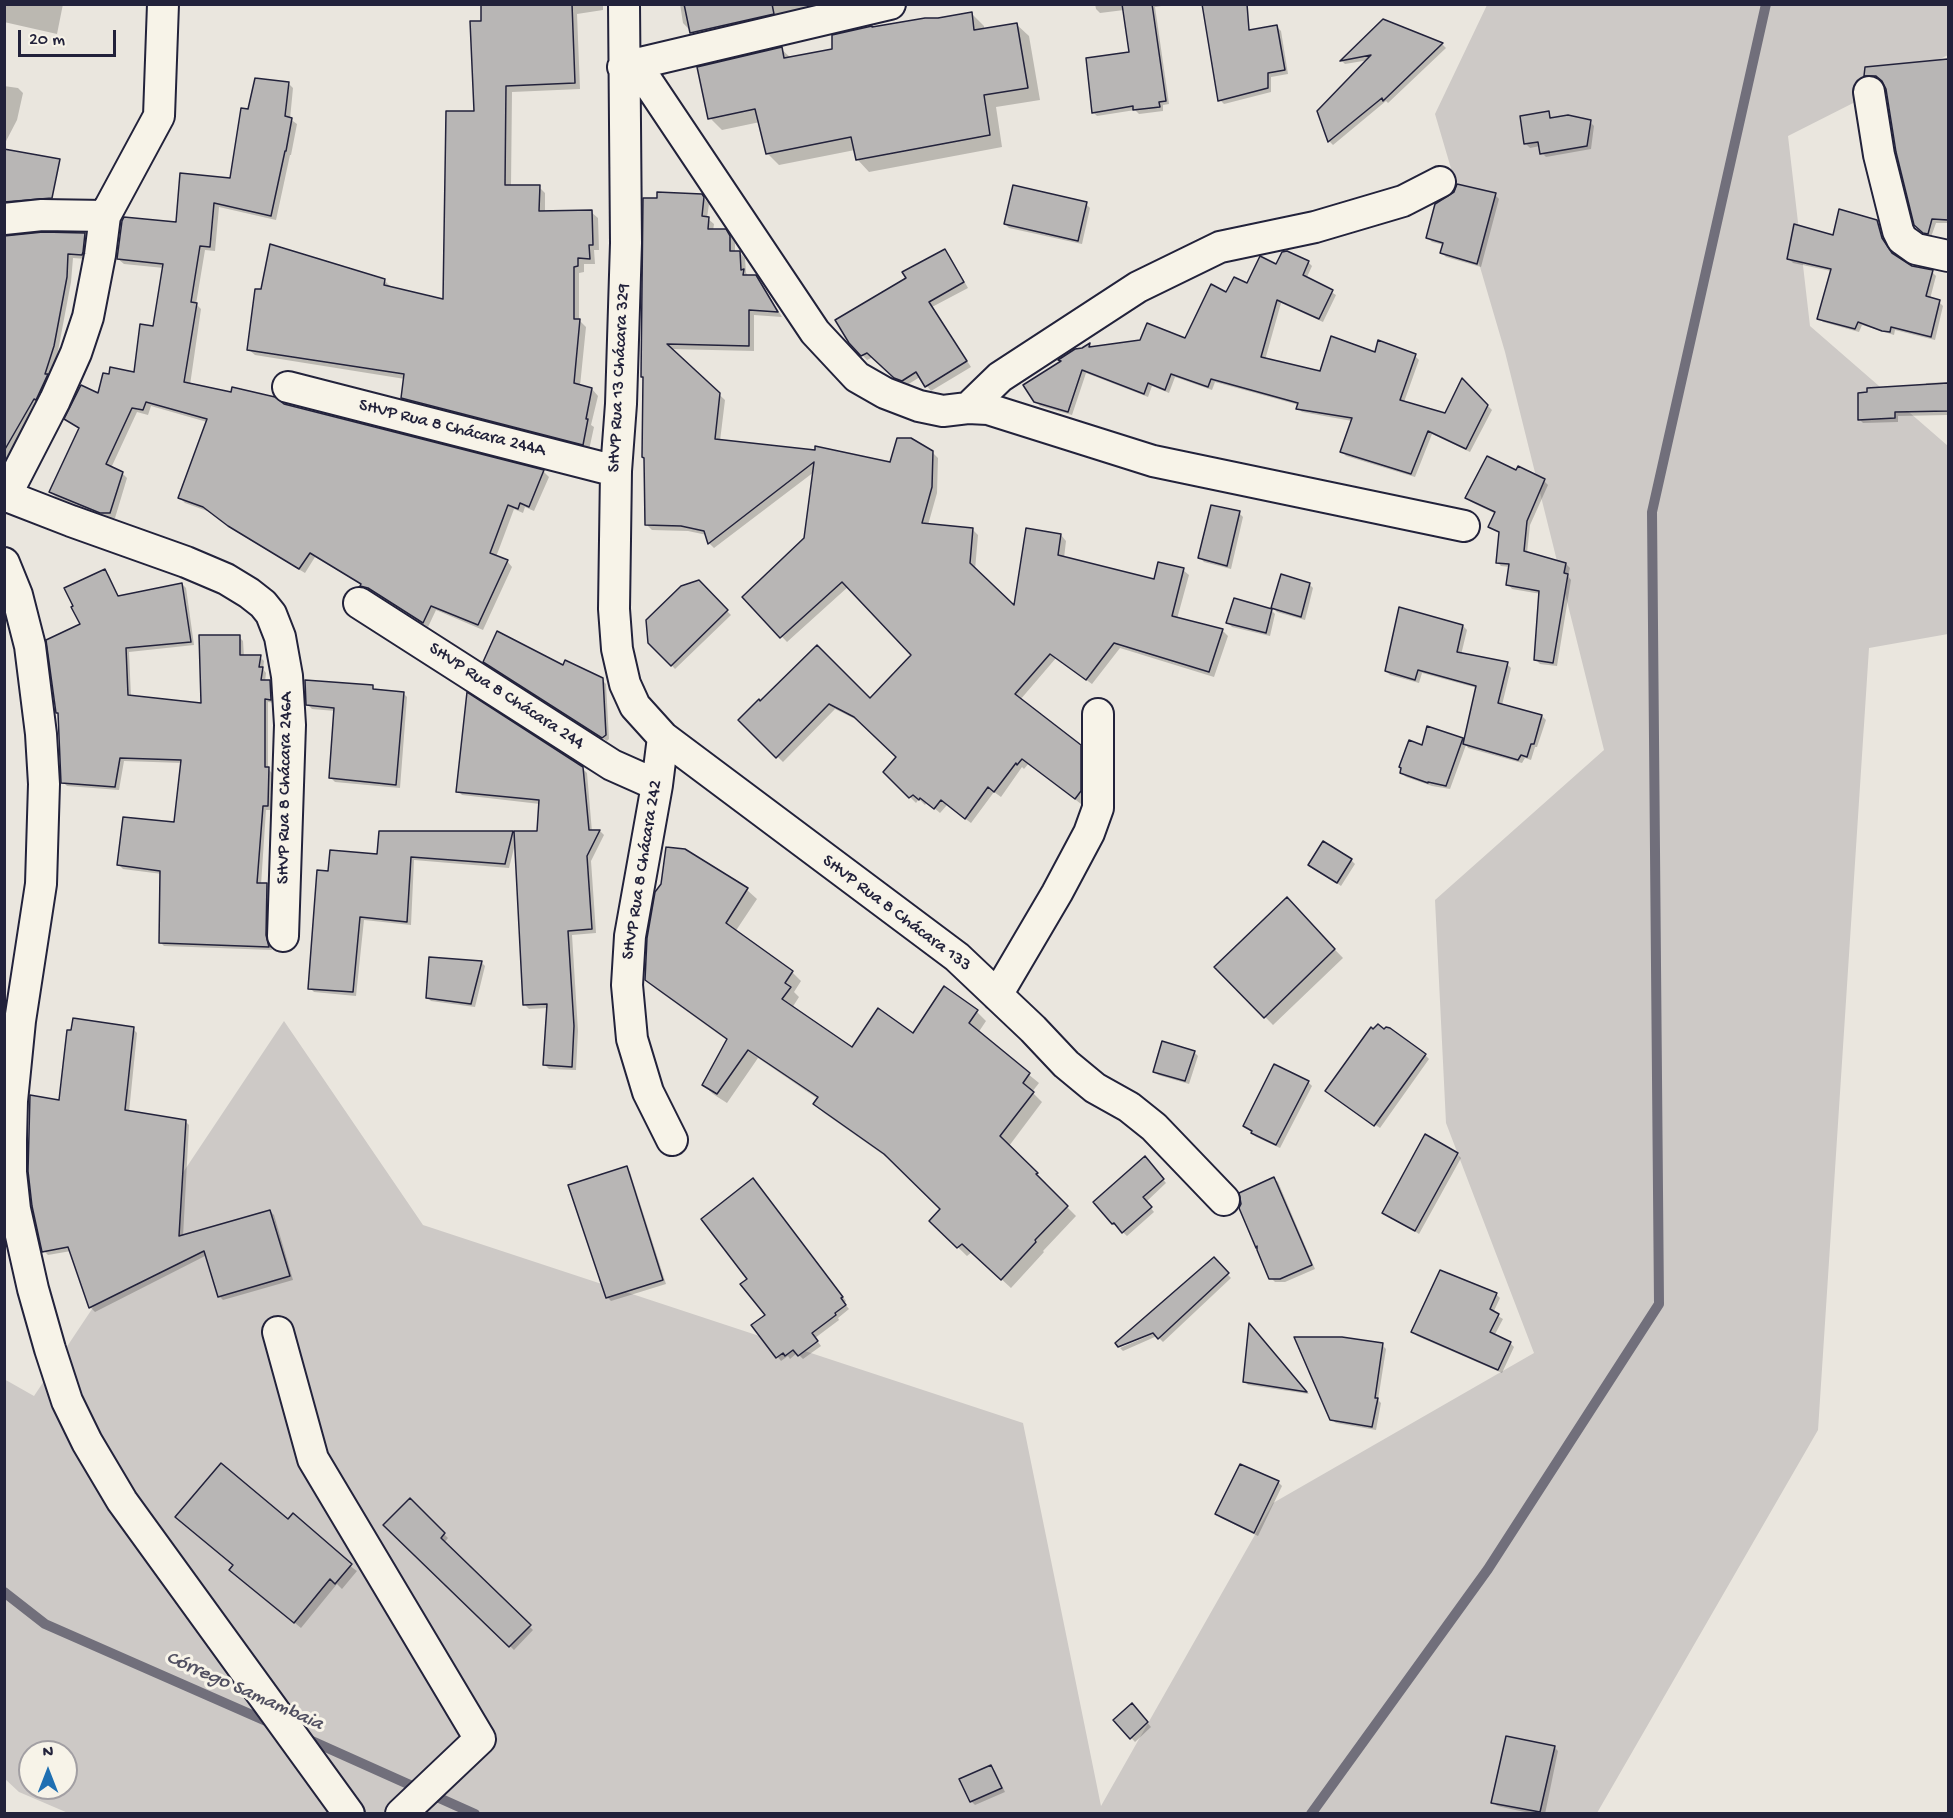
<!DOCTYPE html>
<meta charset="utf-8">
<style>
body{margin:0}
#map{position:relative;width:1953px;height:1818px;overflow:hidden;background:#eae6de;font-family:"Gochi Hand",sans-serif}
canvas{display:block}
.frame{position:absolute;inset:0;border:6px solid #22223b;pointer-events:none}
.north{position:absolute;left:18px;top:1740px;width:60px;height:60px;box-sizing:border-box;background:#f7f3e8;border:2px solid #a29fa3;border-radius:50%;rotate:0deg;font-size:16px;font-weight:700;line-height:24px;text-align:center;color:#22223b}
.north::after{content:'';display:block;margin:auto;width:21px;height:27px;background:#1f6fb2;clip-path:polygon(50% 0,100% 100%,50% 72%,0 100%)}
.scale{position:absolute;left:18px;top:30px;width:98px;height:27px;box-sizing:border-box;border:3px solid #22223b;border-top:0;padding-left:8px;font-size:18px;line-height:21px;white-space:nowrap;color:#22223b;-webkit-text-stroke:4px #f7f3e8;paint-order:stroke}
</style>
<div id="map">
<canvas width="1953" height="1818"></canvas>
<div class="frame"></div>
<div class="north">N</div>
<div class="scale">20 m</div>
</div>
<script>
const g = document.querySelector('canvas').getContext('2d');
g.lineJoin = 'round';
function fill(path, color) {
  g.fillStyle = color;
  g.fill(path, 'evenodd');
}
function toPath(rows) {
  const path = new Path2D();
  for (const r of rows) {
    path.moveTo(r[0], r[1]);
    for (let i = 2; i < r.length; i += 2) path.lineTo(r[i], r[i + 1]);
  }
  return path;
}
function strokePath(path, color, width, dash) {
  g.strokeStyle = color;
  g.lineWidth = width;
  g.lineCap = dash ? 'butt' : 'round';
  g.setLineDash(dash || []);
  g.stroke(path);
}
function write(font, color, halo, rows, align = 'center') {
  g.font = font + ' "Gochi Hand",sans-serif';
  g.lineWidth = 6;
  g.setLineDash([]);
  g.textBaseline = 'middle';
  g.strokeStyle = halo;
  g.fillStyle = color;
  for (const [text, x, y, turn = 0] of rows) {
    g.save();
    g.translate(x, y);
    g.rotate((+turn || 0) * Math.PI / 180);
    g.textAlign = isNaN(turn) ? turn : align;
    if (halo) g.strokeText(text, 0, 0);
    g.fillText(text, 0, 0);
    g.restore();
  }
}
fill(toPath([
 [1487,5,1948,5,1948,55,1788,136,1810,326,1948,446,1948,634,1869,648,1818,1430,1597,1813,68,1813,19,1792,5,1779,4,1379,34,1396,284,1021,423,1225,1023,1423,1101,1806,1273,1503,1534,1353,1446,1123,1435,900,1604,750,1505,352,1435,114],
 [30,1752,66,1752,66,1788,30,1788]
]), '#cdc9c6');
fill(toPath([
 [4,4,63,4,57,34,4,22],
 [482,4,603,4,603,10,577,14,580,89,512,92,511,186,539,187,545,193,545,212,591,212,598,218,599,250,594,250,595,264,584,264,584,272,579,273,579,320,586,327,580,386,592,389,598,396,591,425,594,427,589,450,409,404,402,398,405,379,255,355,248,349,384,280,390,286,390,288,445,300,476,113,483,22],
 [680,4,828,4,699,40,683,23],
 [1095,4,1174,4,1155,7,1169,104,1163,105,1163,111,1139,114,1135,110,1097,116,1093,112,1130,53,1124,10,1100,13,1096,9],
 [972,14,984,26,984,30,1016,24,1029,36,1040,100,996,107,1002,147,869,172,857,159,855,150,779,165,767,153,760,122,722,130,710,118,781,49,791,58,834,50,938,19],
 [1384,21,1443,45,1446,48,1388,103,1386,101,1333,145,1329,141,1369,60,1345,64,1342,61],
 [1277,27,1281,31,1288,74,1271,77,1271,92,1224,104,1220,100,1234,34],
 [1948,62,1948,223,1936,223,1931,237,1916,224,1887,88,1881,80,1870,79,1866,75,1867,68],
 [288,83,293,88,290,119,297,124,291,155,290,155,276,220,219,207,215,251,205,250,196,304,201,309,190,385,283,405,544,472,549,477,534,511,525,507,523,513,514,509,496,557,507,561,512,567,483,630,436,610,428,627,375,593,367,591,362,585,315,557,305,573,235,531,210,512,185,503,180,498,207,422,151,406,148,415,137,412,111,468,122,473,127,478,115,518,107,518,56,497,50,492,80,429,66,419,99,395,135,374,154,327,164,268,124,264,118,259,177,224,231,180,250,111],
 [4,86,18,88,23,93,17,120,4,145],
 [1548,113,1553,120,1590,122,1594,126,1591,149,1546,157,1542,153,1540,146,1530,148,1526,144],
 [701,195,709,204,707,218,714,224,713,231,725,231,731,237,735,243,735,252,739,252,745,258,746,273,749,276,755,276,761,282,782,317,754,315,754,351,670,349,725,400,720,441,891,464,933,453,938,458,937,493,928,525,973,530,978,535,975,570,1015,608,1061,535,1066,541,1064,558,1155,581,1183,570,1189,575,1177,619,1222,630,1228,636,1214,677,1120,648,1092,684,1056,658,1020,700,1086,752,1086,797,1081,804,1029,763,1024,769,1022,767,1001,797,994,792,971,823,947,805,940,813,927,802,925,805,919,799,916,803,885,772,898,757,861,722,835,709,783,762,740,720,759,701,870,700,913,655,849,586,787,642,744,597,805,539,814,472,714,548,709,543,707,535,688,531,652,530,646,524,645,378],
 [1495,195,1499,199,1481,267,1446,257,1442,253,1444,245,1432,242,1428,238],
 [1086,204,1090,208,1082,244,1009,228,1005,224],
 [1877,221,1881,226,1886,244,1893,256,1911,267,1932,272,1936,276,1930,299,1939,302,1943,306,1935,340,1895,330,1894,335,1862,325,1859,332,1823,322,1819,318,1831,271,1793,263,1789,259,1834,237],
 [85,234,89,239,87,259,73,258,71,282,58,351,50,378,4,468,4,237],
 [945,251,950,256,968,288,932,307,971,367,931,391,920,377,907,385,900,382,873,357,867,360,850,342,908,279],
 [1308,262,1312,266,1307,277,1336,295,1323,322,1281,303,1265,360,1321,373,1376,354,1415,356,1419,360,1404,402,1445,414,1462,380,1492,410,1470,452,1432,434,1415,477,1346,456,1342,452,1352,421,1302,412,1298,408,1299,405,1215,382,1212,390,1175,377,1169,393,1152,386,1148,397,1086,373,1072,415,1040,406,1035,401,1062,362,1060,360,1090,345,1093,348,1186,339,1227,294,1247,285,1277,266],
 [1948,382,1948,415,1898,416,1898,422,1863,423,1859,419,1926,386,1926,383],
 [1517,472,1544,481,1548,485,1530,525,1527,553,1566,564,1570,568,1568,576,1571,580,1557,666,1540,664,1536,660,1541,594,1512,589,1508,584,1510,567,1501,566,1497,562,1500,533,1490,527,1496,514,1471,502,1467,498],
 [1239,513,1243,517,1231,569,1204,562,1200,558],
 [105,571,109,575,119,597,182,584,186,588,194,645,129,652,131,697,203,704,239,637,243,641,244,657,260,657,264,661,263,669,266,673,265,682,269,682,273,686,275,703,268,702,268,769,272,773,272,810,266,810,261,885,266,885,271,889,269,941,272,950,164,946,160,942,162,874,123,869,119,865,175,824,182,763,124,761,119,790,67,786,63,782,82,625],
 [698,582,731,615,675,669,650,642],
 [1309,584,1313,588,1305,620,1277,612,1273,608],
 [1271,610,1275,614,1270,636,1232,627,1228,623],
 [1463,626,1467,630,1461,655,1507,664,1511,668,1502,705,1542,716,1546,720,1537,747,1535,747,1531,760,1525,758,1522,763,1468,748,1466,745,1450,789,1432,786,1406,777,1402,773,1423,747,1428,728,1463,739,1465,742,1477,688,1422,673,1419,683,1390,675,1386,671],
 [489,666,563,667,602,680,606,684,609,739,607,741],
 [372,687,377,691,403,693,407,697,400,788,335,782,331,778,335,711,312,709,308,705],
 [582,768,587,773,592,832,600,831,604,835,591,861,596,933,572,935,578,1031,576,1070,549,1069,544,1064,548,1008,529,1009,525,1005,516,840,509,868,414,860,411,925,364,920,356,996,314,992,310,988,329,873,378,855,512,833,516,836,539,833,540,804,462,795,458,791],
 [685,851,747,890,757,899,735,932,792,972,801,981,794,992,799,997,792,1008,852,1049,913,1035,944,988,977,1012,986,1021,978,1033,1039,1083,1032,1092,1042,1102,1009,1146,1046,1183,1044,1184,1076,1216,1043,1251,1044,1252,1011,1288,972,1252,967,1256,940,1230,942,1209,895,1163,824,1113,815,1104,818,1099,758,1058,727,1103,713,1094,704,1085,728,1041,656,989,646,980],
 [1351,860,1355,864,1341,886,1310,865],
 [1286,899,1343,958,1273,1025,1216,967],
 [481,962,485,966,475,1007,431,1001,427,997],
 [133,1029,137,1033,129,1112,185,1121,189,1125,183,1237,270,1211,274,1215,293,1280,223,1300,219,1296,207,1255,95,1312,91,1308,71,1251,48,1255,44,1251,61,1101],
 [1194,1052,1198,1056,1189,1084,1158,1075,1154,1071],
 [1425,1055,1429,1059,1380,1128,1329,1092],
 [1275,1066,1308,1082,1312,1086,1280,1148,1256,1137,1245,1126],
 [1457,1154,1461,1158,1419,1234,1384,1212],
 [1149,1162,1166,1183,1146,1202,1154,1212,1127,1236,1113,1223],
 [626,1168,630,1172,666,1284,611,1301,607,1297],
 [1274,1179,1278,1182,1315,1269,1285,1282,1275,1282,1271,1278,1241,1208],
 [757,1184,846,1301,844,1303,849,1309,838,1318,839,1320,815,1338,821,1346,803,1359,797,1353,790,1359,788,1356,781,1361,753,1326,767,1315,749,1279],
 [1213,1259,1231,1278,1163,1342,1157,1336,1123,1351,1120,1348,1160,1331,1159,1328,1122,1344,1119,1347,1117,1343],
 [1496,1294,1500,1298,1493,1313,1503,1319,1494,1336,1510,1343,1514,1347,1502,1373,1417,1336,1413,1332],
 [1250,1326,1309,1394,1248,1385,1244,1381],
 [1382,1345,1386,1349,1378,1400,1381,1403,1376,1430,1336,1423,1331,1419],
 [1278,1482,1282,1486,1258,1536,1221,1518,1217,1514],
 [410,1501,448,1538,444,1543,533,1630,514,1650,386,1525],
 [288,1521,357,1571,342,1589,337,1584,301,1628,238,1576],
 [1136,1709,1151,1727,1135,1742,1115,1720],
 [1554,1747,1558,1751,1545,1814,1534,1814,1497,1806,1493,1802],
 [991,1767,995,1771,1005,1792,975,1805,971,1801]
]), '#0003');
strokePath(toPath([
 [4,1592,45,1624,275,1725],
 [303,1737,475,1814],
 [1311,1814,1488,1569,1659,1304,1652,512,1766,4]
]), '#716f7b', 10);
const building = toPath([
 [481,4,572,4,575,83,506,86,505,185,540,185,539,211,592,210,593,245,589,245,590,259,578,258,578,266,574,267,574,319,580,319,574,383,592,388,586,419,588,419,583,445,401,398,404,374,247,350,255,289,261,289,270,244,385,279,384,285,443,299,446,111,474,111,470,21,481,21,481,4],
 [684,4,772,4,774,14,690,33,684,4],
 [1122,4,1152,4,1166,101,1159,102,1160,107,1133,110,1133,106,1092,113,1086,58,1129,52,1122,4],
 [1202,4,1247,4,1249,30,1277,25,1285,70,1268,73,1268,88,1218,101,1202,4],
 [972,12,974,30,1017,23,1028,88,984,95,990,135,856,160,851,137,766,154,755,109,708,119,697,67,782,47,784,58,832,49,832,35,872,26,872,27,925,18,938,18,972,12],
 [1383,19,1443,43,1383,101,1382,98,1328,142,1317,111,1371,55,1340,61,1383,19],
 [1948,59,1948,220,1932,219,1928,234,1923,233,1914,225,1896,152,1886,89,1882,81,1876,76,1864,76,1865,67,1948,59],
 [255,78,289,82,285,116,292,118,286,151,285,151,271,216,214,203,210,247,200,246,191,302,197,303,184,382,231,392,232,387,275,397,284,404,544,470,529,507,520,503,518,509,508,505,490,553,508,560,478,625,431,606,423,623,368,588,360,586,361,584,310,553,299,569,228,526,203,507,178,498,207,419,146,402,143,410,132,408,106,464,123,472,110,513,100,513,49,492,79,428,64,419,81,385,98,393,103,373,109,374,110,367,134,372,140,324,153,326,163,264,117,259,122,221,124,217,176,222,180,173,230,178,241,108,248,109,255,78],
 [1549,111,1550,118,1568,115,1591,120,1587,146,1540,154,1538,142,1524,144,1520,116,1549,111],
 [4,149,60,159,52,198,4,202,4,149],
 [1457,184,1496,193,1477,264,1440,253,1443,243,1426,238,1435,204,1454,192,1457,184],
 [1013,185,1087,202,1078,241,1004,224,1013,185],
 [657,192,702,194,704,197,702,216,709,217,708,229,726,229,730,236,730,251,740,251,741,270,744,269,743,275,756,275,778,312,749,310,749,346,667,344,720,393,715,439,815,450,815,446,890,462,897,438,911,438,933,451,932,487,922,523,973,528,970,563,1014,605,1026,528,1061,534,1058,555,1154,579,1158,562,1184,568,1172,616,1223,629,1209,672,1114,643,1086,680,1050,654,1015,694,1081,745,1081,791,1075,799,1022,759,1017,765,1016,763,994,792,988,787,965,819,941,800,934,809,920,798,919,800,913,795,909,798,883,772,896,757,854,717,829,704,776,758,738,720,759,699,760,701,817,645,870,698,911,655,842,582,780,638,742,597,804,538,814,462,708,544,704,531,681,526,645,525,644,458,642,457,643,377,641,377,643,198,657,198,657,192],
 [1839,209,1877,220,1882,238,1892,253,1912,266,1933,270,1926,296,1940,300,1931,337,1891,327,1890,332,1882,331,1858,322,1855,329,1817,319,1831,269,1787,259,1794,224,1833,235,1839,209],
 [43,232,85,233,83,252,82,255,68,254,67,277,54,346,45,374,48,374,36,400,34,399,4,451,4,236,43,232],
 [945,249,964,282,929,302,967,361,925,387,916,372,902,381,894,378,867,353,861,356,849,343,835,320,906,278,902,272,945,249],
 [1287,251,1309,261,1303,275,1333,290,1319,319,1277,300,1261,357,1320,371,1331,336,1375,352,1378,340,1416,354,1400,400,1445,413,1462,378,1488,405,1466,449,1428,431,1411,474,1340,452,1352,418,1296,409,1298,403,1211,379,1208,387,1171,374,1165,390,1148,383,1144,394,1082,370,1068,412,1034,402,1023,385,1061,361,1058,360,1075,349,1082,348,1090,343,1089,347,1140,340,1147,323,1185,338,1211,284,1226,292,1234,277,1247,283,1260,256,1276,264,1282,252,1287,251],
 [1948,383,1948,411,1895,412,1895,418,1858,420,1858,393,1867,392,1867,388,1948,383],
 [1487,456,1516,470,1518,466,1545,479,1527,521,1524,551,1566,563,1564,573,1568,574,1553,663,1534,660,1539,591,1506,585,1509,564,1496,563,1499,532,1488,527,1495,512,1465,498,1487,456],
 [1211,505,1240,511,1227,566,1198,558,1211,505],
 [105,569,118,596,182,583,191,642,126,648,128,695,201,703,199,635,240,635,240,655,261,655,259,667,263,667,261,680,270,680,271,700,265,699,265,767,269,767,268,806,263,806,257,883,267,883,266,935,269,947,159,943,160,871,117,865,123,817,174,822,181,760,120,758,115,787,61,783,58,713,56,713,46,640,80,624,71,607,73,606,64,588,105,569],
 [1281,574,1310,583,1301,617,1271,608,1281,574],
 [699,580,728,610,671,666,648,643,646,620,681,586,699,580],
 [1234,598,1272,609,1266,633,1226,623,1234,598],
 [1399,607,1463,625,1457,652,1508,662,1498,703,1542,715,1534,744,1531,744,1527,757,1521,755,1518,760,1463,744,1476,686,1418,670,1415,680,1385,671,1399,607],
 [497,631,563,665,565,660,603,678,606,735,602,738,483,662,497,631],
 [305,680,373,685,373,689,404,692,396,785,329,778,334,708,306,705,305,680],
 [467,692,583,767,589,830,600,830,587,856,592,929,568,931,574,1026,572,1067,543,1065,547,1004,523,1005,514,831,537,831,539,800,456,792,467,692],
 [1427,726,1463,738,1446,786,1428,782,1428,783,1400,773,1401,768,1399,767,1409,740,1422,745,1427,726],
 [379,831,513,831,505,864,411,857,407,922,360,917,353,992,308,989,317,870,328,871,330,850,377,854,379,831],
 [1323,841,1352,859,1337,883,1308,865,1323,841],
 [666,847,685,849,748,888,726,923,793,971,785,983,791,987,782,999,852,1047,878,1008,913,1033,944,986,978,1010,969,1023,1030,1073,1023,1083,1034,1092,1000,1136,1038,1173,1036,1174,1068,1206,1035,1240,1036,1242,1001,1280,962,1244,957,1248,929,1221,940,1209,884,1154,813,1104,818,1097,748,1050,717,1094,702,1085,727,1039,645,980,647,938,655,892,661,884,666,847],
 [1287,897,1335,949,1264,1018,1214,967,1287,897],
 [429,957,482,961,471,1004,426,998,429,957],
 [73,1018,134,1027,125,1110,186,1120,179,1236,270,1210,290,1276,218,1297,204,1251,89,1308,68,1247,42,1252,32,1206,28,1171,30,1095,59,1100,67,1030,71,1030,73,1018],
 [1378,1024,1384,1029,1386,1027,1390,1028,1426,1054,1374,1126,1325,1091,1371,1027,1373,1029,1378,1024],
 [1162,1041,1195,1051,1185,1081,1153,1072,1162,1041],
 [1274,1064,1309,1081,1276,1145,1251,1133,1252,1131,1243,1126,1274,1064],
 [1425,1134,1458,1153,1415,1231,1382,1213,1425,1134],
 [1145,1156,1164,1179,1143,1197,1152,1207,1122,1233,1114,1223,1112,1224,1093,1202,1145,1156],
 [627,1166,663,1280,606,1298,568,1185,627,1166],
 [1274,1177,1312,1265,1280,1279,1269,1279,1257,1250,1257,1246,1256,1248,1239,1208,1241,1204,1239,1193,1274,1177],
 [753,1178,843,1297,841,1298,846,1305,835,1313,836,1315,812,1333,818,1341,798,1356,793,1350,785,1356,783,1353,776,1358,751,1325,765,1315,740,1284,747,1279,701,1219,753,1178],
 [1214,1257,1229,1273,1158,1339,1153,1333,1118,1347,1115,1343,1214,1257],
 [1440,1270,1497,1293,1490,1309,1499,1314,1490,1332,1511,1342,1498,1370,1411,1332,1440,1270],
 [1249,1323,1307,1392,1243,1382,1249,1323],
 [1294,1337,1342,1337,1383,1343,1375,1398,1378,1398,1372,1427,1330,1420,1294,1337],
 [221,1463,288,1519,293,1513,352,1564,335,1584,330,1579,294,1623,229,1570,233,1565,175,1517,221,1463],
 [1240,1464,1279,1481,1254,1533,1215,1514,1240,1464],
 [410,1498,445,1533,441,1538,531,1625,509,1647,383,1525,410,1498],
 [1132,1703,1148,1722,1130,1739,1113,1720,1132,1703],
 [1506,1736,1555,1746,1540,1812,1491,1803,1506,1736],
 [991,1765,1002,1788,970,1802,959,1779,991,1765]
]);
fill(building, '#b8b6b5');
strokePath(building, '#22223b', 1.5);
const street = toPath([
 [624,4,626,243,621,404,616,471,614,609,617,649,625,684,635,706,663,737,957,957,1033,1029,1066,1064,1095,1088,1129,1107,1154,1127,1224,1200],
 [635,63,815,332,857,377,885,393,919,406,943,411,968,408,988,409,1153,461,1464,526],
 [623,67,890,4],
 [1869,92,1879,155,1898,231,1902,239,1916,249,1948,256],
 [4,219,42,215,105,216],
 [288,387,616,471],
 [968,408,1000,377,1138,287,1220,247,1315,227,1403,201,1440,182],
 [4,495,71,521,186,562,226,579,249,593,263,604,271,614,280,637,287,676,290,725,283,936],
 [6,495,55,400,76,353,88,317,100,255,105,216,159,116,163,4],
 [4,563,17,595,30,646,41,734,44,784,41,884,20,1021,12,1101,11,1140,11,1172,15,1209,33,1289,50,1349,67,1401,87,1442,122,1501,349,1814],
 [359,603,612,765,657,785],
 [663,737,657,785,630,936,627,985,632,1039,648,1092,672,1140],
 [997,995,1057,893,1089,833,1098,808,1098,714],
 [278,1332,313,1459,480,1739,401,1814]
]);
strokePath(street, '#22223b', 34);
strokePath(street, '#f7f3e8', 30);
write('18px', '#22223b', '#f7f3e8', [
 ["SHVP Rua 13 Chácara 329",620,378,-87],
 ["SHVP Rua 8 Chácara 244A",452,429,14],
 ["SHVP Rua 8 Chácara 244",506,697,33],
 ["SHVP Rua 8 Chácara 246A",286,788,-89],
 ["SHVP Rua 8 Chácara 242",643,870,-81],
 ["SHVP Rua 8 Chácara 133",896,914,37]
]);
write('italic 20px', '#504f60', '#f7f3e8', [
 ["Córrego Samambaia",244,1692,24]
]);
</script>
